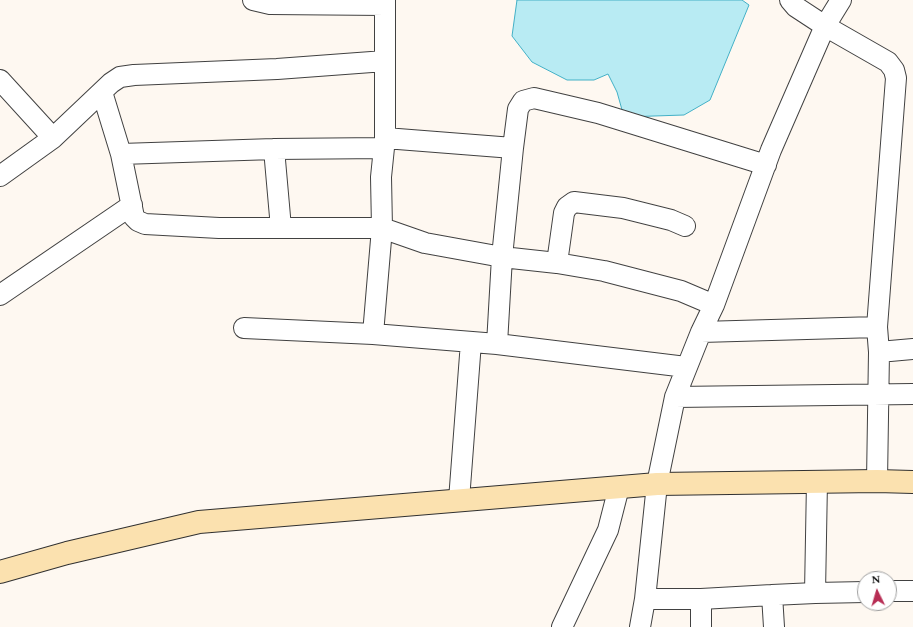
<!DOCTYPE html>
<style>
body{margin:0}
#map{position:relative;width:913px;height:627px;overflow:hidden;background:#fef8f1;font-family:Spectral,serif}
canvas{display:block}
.north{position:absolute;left:857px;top:571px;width:40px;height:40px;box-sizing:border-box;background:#fff;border:1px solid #9f9f9f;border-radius:50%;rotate:355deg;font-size:11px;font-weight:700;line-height:16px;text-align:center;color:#0e0e0e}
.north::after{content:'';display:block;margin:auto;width:14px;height:18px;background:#b72d54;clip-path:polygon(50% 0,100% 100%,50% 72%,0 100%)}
</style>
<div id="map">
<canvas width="913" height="627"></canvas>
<div class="north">N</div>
</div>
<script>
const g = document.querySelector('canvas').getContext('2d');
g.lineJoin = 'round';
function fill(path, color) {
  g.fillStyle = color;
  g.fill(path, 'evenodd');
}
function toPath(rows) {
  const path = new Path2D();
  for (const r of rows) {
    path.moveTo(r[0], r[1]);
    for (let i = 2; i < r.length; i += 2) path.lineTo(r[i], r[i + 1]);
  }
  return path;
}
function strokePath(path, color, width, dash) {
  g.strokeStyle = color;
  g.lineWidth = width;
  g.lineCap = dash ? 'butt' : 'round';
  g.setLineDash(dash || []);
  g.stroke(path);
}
const water = toPath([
 [517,0,742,0,749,5,710,100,684,115,624,117,617,92,608,74,594,80,567,80,532,62,512,36,517,0]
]);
fill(water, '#b8ebf3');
strokePath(water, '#43b0c6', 1);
const street = toPath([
 [253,0,270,4,385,5],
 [790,0,796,7,825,26,888,62,894,70,896,78,877,327,879,352,877,481],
 [0,80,53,138],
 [102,92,121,154,134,217,138,221,145,224,219,228,382,228,425,243,502,257,557,263,604,271,681,291,714,305],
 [385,138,513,148],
 [274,149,281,228],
 [121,154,274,149,384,148],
 [0,176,53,138,111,83,120,77,134,75,277,69,385,61],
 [557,263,564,213,567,207,574,202,623,208,671,220,685,226],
 [0,295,132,205],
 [244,328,373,334,497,344,686,367],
 [701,332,877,327],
 [373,334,382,228,381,177,385,138,385,0],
 [497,344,502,257,513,148,518,109,523,101,534,98,598,113,766,165],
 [879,352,913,349],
 [675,397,913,394],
 [459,500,471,342],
 [889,591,913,591],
 [815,593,865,592],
 [645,599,701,599,772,595],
 [701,599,701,627],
 [562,627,608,530,619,487],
 [640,627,645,599,657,484,675,397,701,332,714,305,771,150,825,26,841,0],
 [774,627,772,595,815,593,817,481]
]);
const secondary = toPath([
 [0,572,67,553,199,522,657,484,877,481,913,482]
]);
strokePath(street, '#414141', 22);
strokePath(secondary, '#303030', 24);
strokePath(street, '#fff', 20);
strokePath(secondary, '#fbe1af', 22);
</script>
